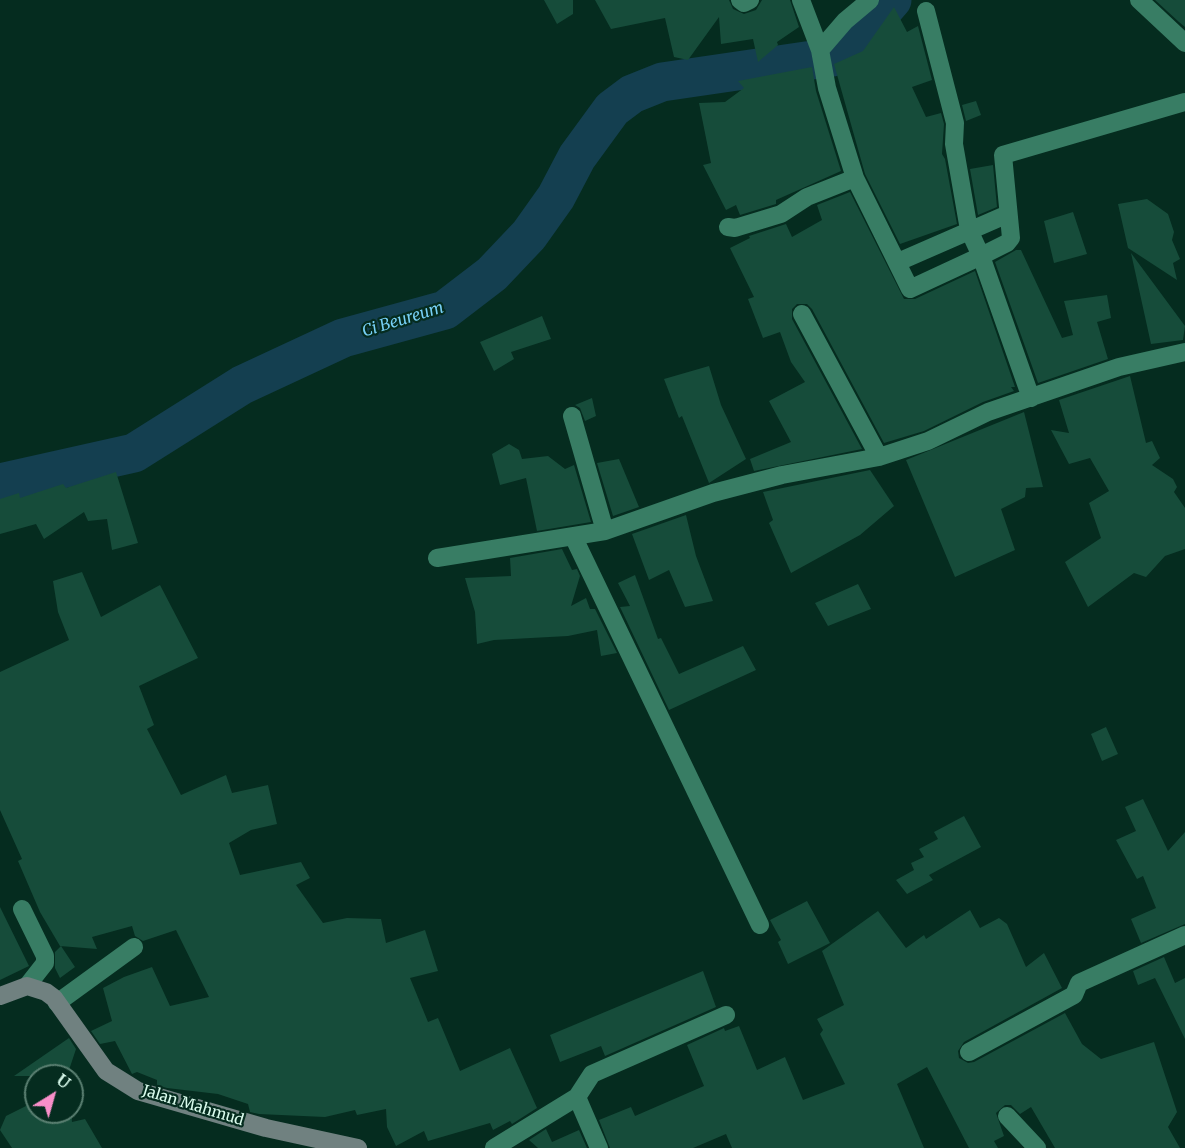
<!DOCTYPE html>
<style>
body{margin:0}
#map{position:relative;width:1185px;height:1148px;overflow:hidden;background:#052c1f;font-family:Merriweather,serif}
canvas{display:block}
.north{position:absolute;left:24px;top:1064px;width:60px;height:60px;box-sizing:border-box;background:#052c1f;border:2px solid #5b8072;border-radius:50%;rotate:37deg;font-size:16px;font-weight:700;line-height:24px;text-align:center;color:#dbfdee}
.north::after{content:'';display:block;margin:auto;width:21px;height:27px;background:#f98fc9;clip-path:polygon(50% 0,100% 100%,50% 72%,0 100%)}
</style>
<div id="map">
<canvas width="1185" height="1148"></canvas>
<div class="north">U</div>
</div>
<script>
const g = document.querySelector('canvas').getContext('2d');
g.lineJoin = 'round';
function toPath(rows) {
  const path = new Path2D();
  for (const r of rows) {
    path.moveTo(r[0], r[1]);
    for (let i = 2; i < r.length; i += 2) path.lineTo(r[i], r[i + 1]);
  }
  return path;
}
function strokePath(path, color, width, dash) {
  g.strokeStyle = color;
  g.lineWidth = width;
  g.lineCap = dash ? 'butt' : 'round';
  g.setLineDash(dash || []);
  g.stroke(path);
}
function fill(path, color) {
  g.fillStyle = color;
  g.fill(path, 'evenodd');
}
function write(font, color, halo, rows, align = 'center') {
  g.font = font + ' Merriweather,serif';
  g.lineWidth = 4.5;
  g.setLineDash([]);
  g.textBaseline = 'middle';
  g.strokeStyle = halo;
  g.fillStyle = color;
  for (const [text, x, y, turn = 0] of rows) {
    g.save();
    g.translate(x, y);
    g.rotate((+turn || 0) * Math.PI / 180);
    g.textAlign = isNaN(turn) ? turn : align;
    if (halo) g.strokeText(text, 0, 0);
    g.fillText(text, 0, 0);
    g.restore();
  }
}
strokePath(toPath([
 [0,483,134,453,242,385,343,338,445,310,492,274,529,235,556,197,577,157,612,109,632,94,662,82,833,57,857,40,892,0]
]), '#143f50', 39);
fill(toPath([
 [544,0,573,0,573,14,557,24],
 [595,0,729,0,733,9,744,14,756,10,762,0,790,0,799,27,777,42,778,45,758,62,753,39,721,44,719,17,688,60,674,57,665,18,611,29],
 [1155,0,1185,0,1185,27,1179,22],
 [894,7,907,32,918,26,932,80,912,87,926,117,941,113,944,124,942,154,945,159,957,224,900,244,865,174,834,64,863,51],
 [812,67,816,91,841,171,776,200,776,204,740,215,736,205,726,210,703,165,711,163,699,103,725,102,744,88,738,81],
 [976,101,981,115,966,121,962,105],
 [993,165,997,207,978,215,970,169],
 [850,192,904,299,915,299,975,271,1015,387,1011,387,1014,391,983,402,924,431,884,443,812,309,807,304,797,304,792,309,792,319,862,449,754,471,750,459,791,442,769,401,805,382,791,362,780,332,763,338,748,299,754,297,730,248,750,238,749,236,786,224,792,237,822,220,817,205],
 [1147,199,1168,214,1174,232,1172,240,1180,259,1173,263,1177,280,1128,248,1118,204],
 [1073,212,1087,254,1054,263,1044,221],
 [1016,250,1021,250,1062,338,1073,335,1064,301,1107,295,1111,318,1097,322,1108,359,1038,383,995,262],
 [1131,253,1185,326,1183,340,1151,344],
 [542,316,551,339,511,352,514,359,494,371,480,342],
 [709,366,721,405,746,459,709,483,682,416,679,418,664,379],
 [1130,376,1146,443,1152,441,1160,458,1152,465,1173,479,1177,487,1174,492,1185,508,1185,549,1165,556,1146,577,1134,573,1088,607,1065,562,1101,538,1089,503,1109,491,1090,458,1069,464,1051,430,1069,433,1059,400],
 [592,398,596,416,585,421,580,408,575,405],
 [1024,412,1043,487,1026,488,1025,497,1001,509,1015,550,955,577,906,460],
 [509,444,519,450,522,459,548,456,565,469,574,465,591,522,537,531,526,478,500,485,492,454],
 [619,459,639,507,613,516,597,463],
 [870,470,894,506,860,535,791,573,769,523,773,520,763,492],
 [116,472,138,543,112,550,107,519,88,521,84,512,44,539,36,524,0,534,0,499,19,493,20,498,63,484,66,488],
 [686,515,696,556,713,601,685,607,669,570,649,580,632,534],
 [562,549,572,570,577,569,580,576,571,606,586,598,590,609,595,609,617,653,601,656,597,630,568,636,494,640,477,644,475,612,465,578,511,576,510,558],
 [82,572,101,617,160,585,198,658,139,686,154,725,147,729,181,795,226,775,232,793,268,785,277,824,251,830,229,843,240,875,301,862,310,878,296,885,323,923,347,918,381,919,386,943,425,930,438,971,410,978,428,1022,438,1018,460,1071,510,1048,537,1108,512,1124,510,1121,493,1130,490,1123,428,1141,424,1131,396,1146,387,1127,386,1109,357,1115,355,1110,325,1117,259,1114,250,1112,248,1104,218,1094,167,1088,157,1085,157,1080,137,1072,132,1074,115,1041,100,1044,91,1031,112,1021,103,988,124,977,152,967,170,1006,209,997,176,930,143,941,135,936,132,926,92,937,97,949,60,946,40,912,18,861,22,859,0,810,0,672,69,640,58,612,53,581],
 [635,575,658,639,661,638,679,674,743,646,756,670,669,710,620,607,630,606,618,583],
 [858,584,871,609,828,626,815,603],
 [1106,727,1118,754,1102,761,1091,734],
 [1143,799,1168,851,1185,832,1185,924,1141,943,1131,919,1156,908,1143,876,1137,879,1116,840,1136,831,1125,807],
 [964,816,981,847,929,875,933,880,907,894,896,880,914,870,911,863,924,857,919,849,938,839,934,832],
 [807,901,830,943,788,964,778,942,781,940,770,920],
 [0,907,29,966,0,980],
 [970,910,980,928,999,918,1007,924,1026,967,1044,953,1062,988,964,1042,958,1051,959,1058,968,1063,974,1062,1065,1013,1082,1044,1101,1059,1154,1042,1177,1112,1168,1127,1180,1148,1055,1148,1031,1107,1020,1114,1011,1105,1005,1105,996,1113,1004,1136,994,1141,998,1148,969,1148,927,1067,897,1084,924,1148,732,1148,726,1134,693,1148,610,1148,599,1120,631,1107,635,1116,704,1086,687,1045,724,1028,725,1031,739,1026,757,1070,785,1057,803,1100,845,1084,820,1034,823,1030,817,1019,844,1005,822,951,878,911,906,948,924,935,926,939],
 [61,946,75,967,60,978,55,968,55,952],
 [1164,957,1175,983,1185,978,1185,1039,1155,978,1138,985,1133,971],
 [703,971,716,1007,605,1056,601,1046,560,1062,550,1035],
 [69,1038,76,1049,67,1076,14,1076],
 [36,1101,36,1112,71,1112,72,1122,85,1119,102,1148,12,1148,0,1130,6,1116],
 [546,1129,552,1142,579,1130,587,1148,538,1148,529,1140]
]), '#164c3a');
strokePath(toPath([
 [740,0,744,3,750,0],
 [801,0,820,50,827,88,855,178,910,289,981,256,1031,398],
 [1139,0,1185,43],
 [926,11,955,123,954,144,969,230,981,256,1007,243,1011,238,1003,155,1185,102],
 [820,50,845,21,870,0],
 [728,227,735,228,781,214,807,197,855,178],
 [898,262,1008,214],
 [802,314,879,457],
 [572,416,605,531],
 [573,536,760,925],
 [437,558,605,531,713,493,782,475,879,457,928,441,988,412,1119,367,1185,352],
 [22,909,45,956,45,963,27,986],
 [57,1003,134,947],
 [969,1052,1074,995,1079,983,1185,935],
 [577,1097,599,1148],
 [1007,1116,1037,1148],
 [494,1148,577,1097,592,1074,726,1015]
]), '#387d64', 18);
strokePath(toPath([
 [0,996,27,986,46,992,54,998,106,1071,138,1091,266,1128,358,1148]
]), '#708180', 18);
write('15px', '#dbfdee', '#052c1f', [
 ["Jalan Mahmud",193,1106,17]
]);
write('italic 16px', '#77d0f6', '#052c1f', [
 ["Ci Beureum",403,320,-17]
]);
</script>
